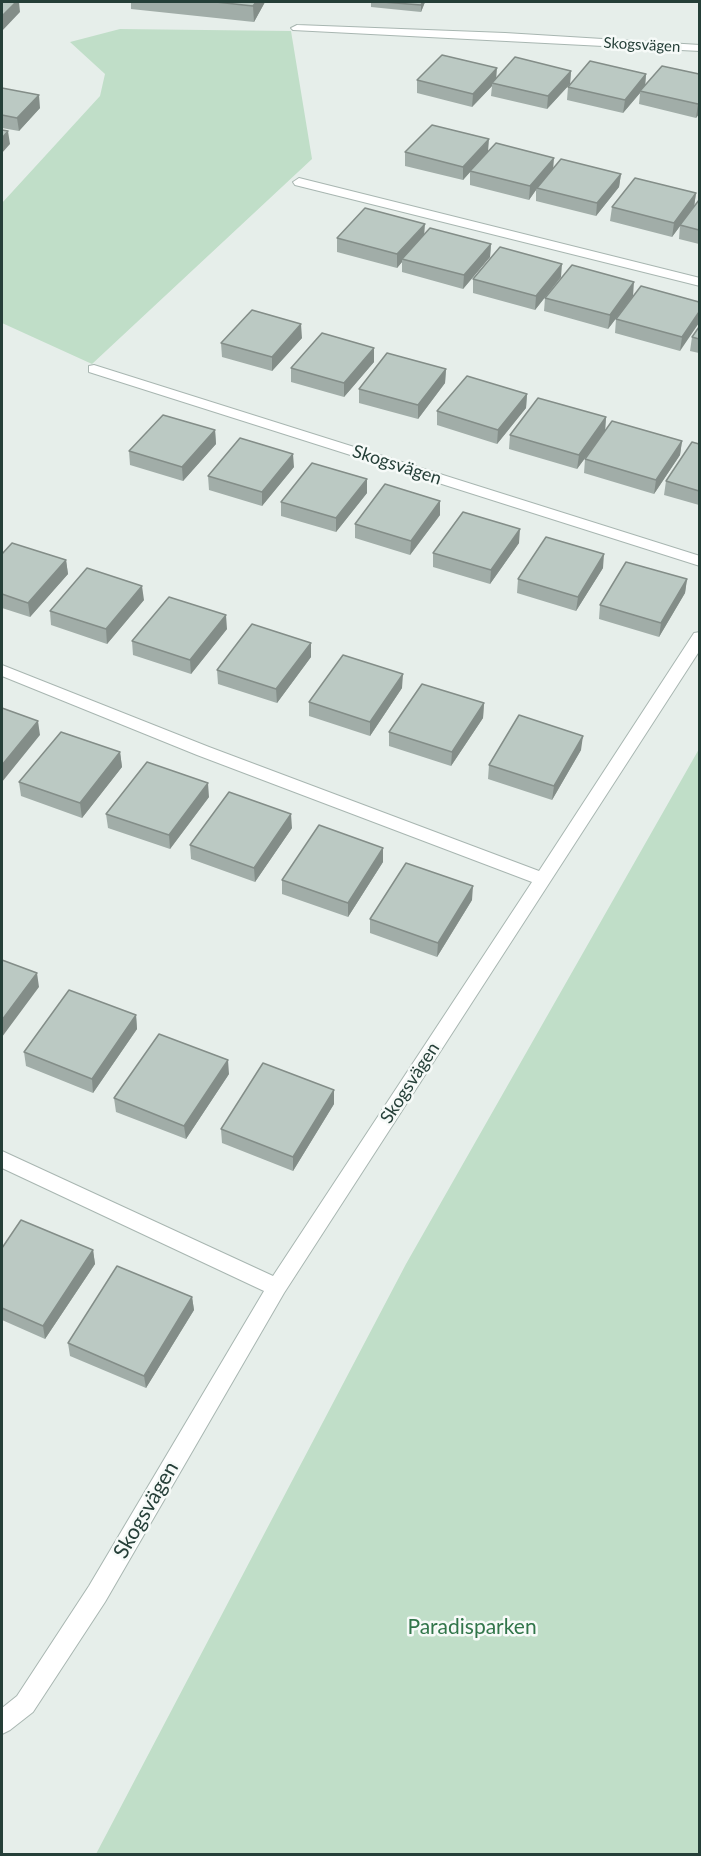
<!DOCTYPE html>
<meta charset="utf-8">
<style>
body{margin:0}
#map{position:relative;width:701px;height:1856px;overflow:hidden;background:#e6eeea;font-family:Lato,sans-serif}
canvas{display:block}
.frame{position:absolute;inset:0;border:3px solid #253f38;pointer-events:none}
</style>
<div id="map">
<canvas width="701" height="1856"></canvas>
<div class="frame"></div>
</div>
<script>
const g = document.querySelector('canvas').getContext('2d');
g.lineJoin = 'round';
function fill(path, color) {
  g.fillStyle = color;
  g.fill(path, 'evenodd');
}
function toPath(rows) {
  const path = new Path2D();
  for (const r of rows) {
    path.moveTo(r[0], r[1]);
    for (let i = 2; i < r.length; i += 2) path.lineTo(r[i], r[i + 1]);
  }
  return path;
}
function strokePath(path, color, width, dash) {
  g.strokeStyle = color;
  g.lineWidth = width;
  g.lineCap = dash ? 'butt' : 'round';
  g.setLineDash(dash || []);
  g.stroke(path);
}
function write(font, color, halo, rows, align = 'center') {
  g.font = font + ' Lato,sans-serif';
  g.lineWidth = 5;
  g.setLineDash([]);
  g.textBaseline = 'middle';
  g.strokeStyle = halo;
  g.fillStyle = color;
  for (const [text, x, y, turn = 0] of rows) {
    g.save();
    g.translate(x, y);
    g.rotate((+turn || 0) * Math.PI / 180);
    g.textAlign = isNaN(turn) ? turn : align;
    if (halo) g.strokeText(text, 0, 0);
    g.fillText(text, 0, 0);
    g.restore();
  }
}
fill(toPath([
 [120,29,291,31,312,159,92,364,2,323,2,203,100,96,105,74,70,42],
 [699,749,699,1854,96,1854,406,1264]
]), '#c0dec8');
const minor = toPath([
 [297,25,505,33,700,45,700,51,293,30,291,28,297,25],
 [299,178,700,278,700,286,295,185,293,182,299,178],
 [94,365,700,556,700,566,89,372,89,366,94,365],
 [700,632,700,650,284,1293,105,1602,33,1712,10,1730,2,1734,2,1708,17,1696,89,1586,264,1291,2,1168,2,1151,273,1276,532,882,197,755,2,676,2,665,209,747,539,871,694,633,700,632]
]);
strokePath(minor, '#a8b6b1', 2);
fill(minor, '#fff');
fill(toPath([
 [131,2,265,2,254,22,131,9],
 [371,2,425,2,421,12,371,7],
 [571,71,570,84,547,109,491,96,492,86,472,107,417,93,417,80,496,78],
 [646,74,645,85,699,74,699,114,696,118,639,104,640,93,623,113,567,100,568,87],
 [2,88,40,108,19,131,2,128],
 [405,152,488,152,553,168,621,174,619,187,596,216,536,201,536,190,529,200,470,185,470,172,463,180,405,166],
 [696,193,694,207,672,237,610,221,612,207],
 [699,200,699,244,679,239,680,225],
 [424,234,491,244,490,257,463,289,402,272,402,262,397,268,337,252,337,238],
 [561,277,535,310,473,293,473,279],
 [633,296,608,329,544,311,545,298],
 [699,302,680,351,615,333,616,319],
 [699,327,699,353,690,351,692,337],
 [302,338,272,371,222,357,221,343],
 [374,362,344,397,291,382,291,368],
 [446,369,445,383,418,419,359,403,359,389],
 [527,394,526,408,497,444,437,425,437,411],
 [606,417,605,431,577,469,509,449,510,435],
 [215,430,216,444,183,481,130,465,129,451],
 [682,441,680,455,654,494,584,473,585,459],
 [699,444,699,505,664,495,666,481],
 [294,467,262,506,209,490,208,476],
 [367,493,336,532,281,516,281,502],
 [440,501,440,515,410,555,355,538,355,524],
 [519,543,490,584,433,567,433,553],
 [2,554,66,560,68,574,30,617,2,608],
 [603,568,576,611,517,593,518,579],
 [687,579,685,593,659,637,599,619,600,605],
 [144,600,107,644,51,625,50,611],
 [227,629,191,674,133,655,132,641],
 [311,643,311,657,277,703,218,684,217,670],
 [402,688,370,736,309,716,309,702],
 [484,703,483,718,451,766,389,746,389,732],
 [581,750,552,800,488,779,489,765],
 [120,752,122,767,82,818,21,796,19,782],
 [209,797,170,849,108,828,106,814],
 [292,828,255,882,191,859,190,845],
 [383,862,348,917,282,894,282,880],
 [472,900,437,957,370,933,370,919],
 [136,1015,137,1029,93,1093,26,1066,24,1052],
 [229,1074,186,1139,116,1112,114,1098],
 [334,1090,334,1104,293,1171,222,1143,221,1129],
 [2,1248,93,1250,95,1264,45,1339,2,1320],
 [192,1297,194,1310,146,1388,70,1356,68,1343]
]), '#a1ada8');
fill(toPath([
 [16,2,19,2,20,12,2,31,2,16],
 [256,2,265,2,254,22,253,6],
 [423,2,425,2,421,12,421,5],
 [497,68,496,81,492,83,492,86,472,107,473,94],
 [571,71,570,84,547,109,548,96],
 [646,74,645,87,640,91,640,93,623,113,625,100],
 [39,95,40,108,19,131,17,118],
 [699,103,699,114,696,118,698,104],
 [8,131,10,144,2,153,2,138],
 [489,139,488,152,463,180,463,167],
 [554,158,553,171,537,188,536,190,529,200,530,186],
 [621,174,619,187,596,216,597,203],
 [696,193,694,207,672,237,674,223],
 [425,224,424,237,402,259,402,262,397,268,397,254],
 [491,244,490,257,463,289,464,275],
 [562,264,561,277,535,310,536,296],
 [634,282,633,296,608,329,610,315],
 [699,312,699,323,680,351,682,337],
 [301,324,302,338,272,371,272,357],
 [374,348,374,362,344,397,344,383],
 [446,369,445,383,418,419,418,405],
 [527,394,526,408,497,444,498,430],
 [606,417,605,431,577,469,579,455],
 [215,430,216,444,183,481,182,467],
 [682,441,680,455,654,494,656,480],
 [293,454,294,467,262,506,262,492],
 [367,479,367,493,336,532,336,518],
 [440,501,440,515,410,555,411,541],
 [520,529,519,543,490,584,491,570],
 [604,554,603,568,576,611,578,597],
 [66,560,68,574,30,617,28,603],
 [687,579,685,593,659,637,661,623],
 [142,586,144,600,107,644,106,629],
 [226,615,227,629,191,674,190,660],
 [311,643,311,657,277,703,276,689],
 [403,674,402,688,370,736,370,722],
 [484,703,483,718,451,766,452,752],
 [38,721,40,735,2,782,2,765],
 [583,736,581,750,552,800,554,786],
 [120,752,122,767,82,818,80,803],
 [208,783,209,797,170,849,169,835],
 [291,814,292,828,255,882,254,868],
 [383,848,383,862,348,917,348,903],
 [473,886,472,900,437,957,438,943],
 [37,973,39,987,2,1037,2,1020],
 [136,1015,137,1029,93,1093,92,1079],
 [228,1060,229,1074,186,1139,184,1126],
 [334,1090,334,1104,293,1171,293,1157],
 [93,1250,95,1264,45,1339,43,1326],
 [192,1297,194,1310,146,1388,144,1376]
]), '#838d88');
const building = toPath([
 [2,2,16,2,2,16,2,2],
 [216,2,256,2,253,6,216,2],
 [383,2,423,2,421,5,383,2],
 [442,55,497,68,473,94,417,80,442,55],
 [515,57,571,71,548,96,492,83,515,57],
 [590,61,646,74,625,100,568,87,590,61],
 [662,66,699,74,699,103,698,104,640,91,662,66],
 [2,88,39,95,17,118,2,115,2,88],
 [432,125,489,139,463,167,405,152,432,125],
 [2,130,8,131,2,138,2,130],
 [496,143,554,158,530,186,470,171,496,143],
 [561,159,621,174,597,203,537,188,561,159],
 [635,178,696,193,674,223,612,207,635,178],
 [699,200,699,230,680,225,699,200],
 [365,208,425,224,397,254,337,238,365,208],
 [430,228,491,244,464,275,402,259,430,228],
 [500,247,562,264,536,296,473,279,500,247],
 [572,265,634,282,610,315,545,298,572,265],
 [641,286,699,302,699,312,682,337,616,319,641,286],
 [252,310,301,324,272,357,221,343,252,310],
 [699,327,699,339,692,337,699,327],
 [322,333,374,348,344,383,291,368,322,333],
 [387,353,446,369,418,405,359,389,387,353],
 [467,376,527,394,498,430,437,411,467,376],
 [538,398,606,417,579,455,510,435,538,398],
 [163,415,215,430,182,467,129,451,163,415],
 [612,421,682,441,656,480,585,459,612,421],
 [240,438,293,454,262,492,208,476,240,438],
 [692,442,699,444,699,491,666,481,692,442],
 [312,463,367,479,336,518,281,502,312,463],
 [385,484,440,501,411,541,355,524,385,484],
 [463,512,520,529,491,570,433,553,463,512],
 [546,537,604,554,578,597,518,579,546,537],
 [12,543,66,560,28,603,2,594,2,554,12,543],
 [626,562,687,579,661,623,600,605,626,562],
 [87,568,142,586,106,629,50,611,87,568],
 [169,597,226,615,190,660,132,641,169,597],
 [252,624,311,643,276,689,217,670,252,624],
 [343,655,403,674,370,722,309,702,343,655],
 [422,684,484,703,452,752,389,732,422,684],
 [2,708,38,721,2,765,2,708],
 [519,715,583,736,554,786,489,765,519,715],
 [61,732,120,752,80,803,19,782,61,732],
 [147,762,208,783,169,835,106,814,147,762],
 [229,792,291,814,254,868,190,845,229,792],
 [319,825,383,848,348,903,282,880,319,825],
 [406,863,473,886,438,943,370,919,406,863],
 [2,960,37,973,2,1020,2,960],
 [69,990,136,1015,92,1079,24,1052,69,990],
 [159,1034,228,1060,184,1126,114,1098,159,1034],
 [263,1063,334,1090,293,1157,221,1129,263,1063],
 [21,1220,93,1250,43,1326,2,1308,2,1248,21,1220],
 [117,1266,192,1297,144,1376,68,1343,117,1266]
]);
fill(building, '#bbc9c3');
strokePath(building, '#838d88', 1.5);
write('15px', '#253f38', '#f6faf8', [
 ["Skogsvägen",642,45,3]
]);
write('18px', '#253f38', '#f6faf8', [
 ["Skogsvägen",397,465,18],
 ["Skogsvägen",410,1083,-57]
]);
write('21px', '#253f38', '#f6faf8', [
 ["Skogsvägen",146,1510,-60]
]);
write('21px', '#31754a', '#f6faf8', [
 ["Paradisparken",472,1627]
]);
</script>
